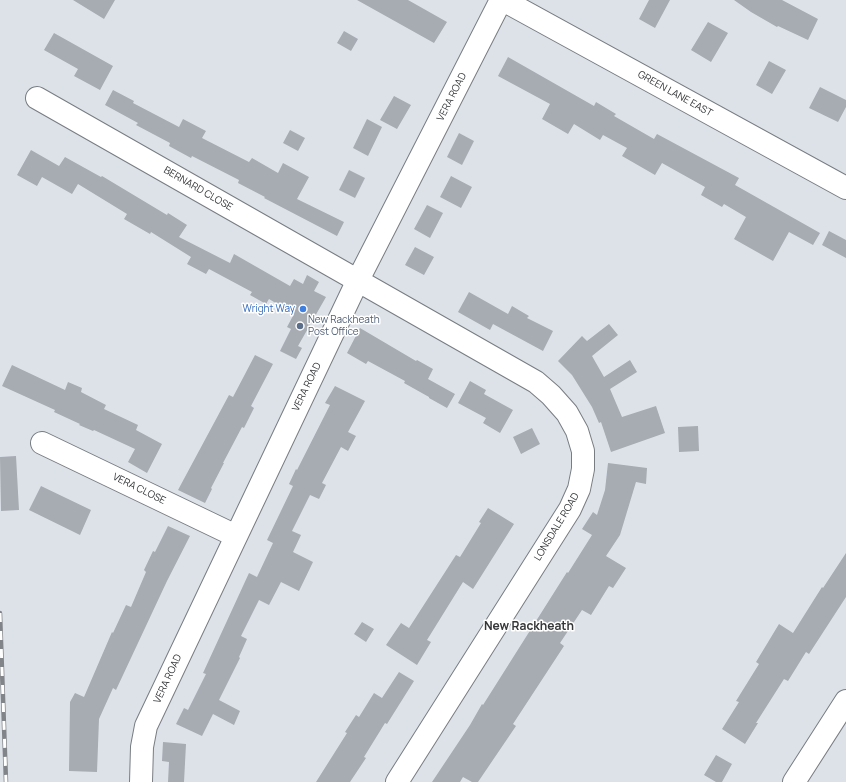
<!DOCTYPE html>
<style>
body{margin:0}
canvas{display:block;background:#dde2e9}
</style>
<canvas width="846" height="782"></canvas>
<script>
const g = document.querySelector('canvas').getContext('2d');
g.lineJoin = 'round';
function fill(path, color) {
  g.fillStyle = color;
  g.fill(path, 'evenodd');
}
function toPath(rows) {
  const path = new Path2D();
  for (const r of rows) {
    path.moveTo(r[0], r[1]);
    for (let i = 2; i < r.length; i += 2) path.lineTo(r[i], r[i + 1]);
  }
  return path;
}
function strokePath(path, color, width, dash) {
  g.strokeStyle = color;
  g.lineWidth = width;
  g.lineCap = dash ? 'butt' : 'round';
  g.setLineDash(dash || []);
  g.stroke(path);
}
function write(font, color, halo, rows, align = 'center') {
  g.font = font + ' Manrope,sans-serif';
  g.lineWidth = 3;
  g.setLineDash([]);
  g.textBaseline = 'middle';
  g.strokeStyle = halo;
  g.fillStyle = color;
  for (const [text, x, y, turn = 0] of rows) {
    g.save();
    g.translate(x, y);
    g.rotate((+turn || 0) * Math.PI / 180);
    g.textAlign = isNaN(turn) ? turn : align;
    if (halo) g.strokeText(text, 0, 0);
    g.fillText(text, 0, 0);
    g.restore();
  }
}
fill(toPath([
 [73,0,115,0,104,19],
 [357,0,408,0,447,22,434,43],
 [649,0,670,0,655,28,639,19],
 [734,0,782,0,818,19,808,40,778,26,777,27,751,12],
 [708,22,728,33,711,62,691,50],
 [344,31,358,39,351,51,337,43],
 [54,33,113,66,100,90,74,76,78,69,44,50],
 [508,57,594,106,596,102,616,114,614,116,654,139,657,134,739,178,735,185,820,233,813,245,789,232,773,261,734,239,746,217,724,204,722,207,701,195,705,187,662,163,655,175,622,156,627,148,603,135,600,140,574,124,568,134,542,119,550,104,498,76],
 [769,61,786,70,772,94,756,85],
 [820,87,846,100,846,107,838,122,809,108],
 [113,90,134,101,133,103,179,127,183,119,206,131,202,138,249,162,252,158,278,173,283,163,309,177,297,199,344,222,337,236,264,198,265,197,238,183,239,180,192,156,191,158,169,146,170,143,136,125,138,123,105,105],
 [394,96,411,105,397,129,380,120],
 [367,119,382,127,368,156,353,148],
 [290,130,305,138,298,151,283,143],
 [459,133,474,141,462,165,447,157],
 [31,150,59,166,65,157,101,177,102,176,167,215,168,213,187,225,179,237,230,263,234,254,290,286,294,279,303,284,307,275,319,282,314,291,326,297,298,346,302,348,296,359,280,351,291,329,287,327,294,314,269,299,266,304,250,295,252,292,209,269,206,274,187,264,191,257,151,232,150,234,124,219,127,214,78,184,72,194,42,177,37,186,17,175],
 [349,170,365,178,355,198,339,190],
 [451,176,472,187,461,208,440,197],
 [427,205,443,213,430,238,414,229],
 [829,231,846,240,846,258,822,245],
 [415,247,434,257,424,275,405,265],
 [469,292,508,314,512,306,529,316,527,318,553,331,543,351,493,324,490,330,458,312],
 [609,324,618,335,592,356,604,377,630,360,637,372,610,389,622,417,656,406,665,433,611,452,601,422,599,423,592,407,572,375,558,361,582,336,587,341],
 [360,328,416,361,417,360,433,369,428,379,455,394,447,408,429,398,429,397,404,383,405,381,368,361,366,364,347,353],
 [255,355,273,364,251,406,254,408,244,428,242,427,223,463,224,463,211,488,212,489,205,503,178,490,229,395,233,397],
 [12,365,65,390,68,382,82,388,81,392,106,405,104,409,138,425,136,430,162,444,147,473,128,462,135,449,94,430,93,431,79,425,80,424,54,412,55,410,2,386],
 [470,381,486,390,484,394,513,410,500,433,483,423,486,418,458,403],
 [335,386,365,401,348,432,356,436,348,451,341,447,322,483,326,485,319,499,310,495,292,531,301,535,293,552,313,562,299,591,281,582,269,605,259,600,241,636,247,639,239,657,240,658,219,700,240,711,234,725,213,714,202,736,176,724,184,708,188,710,206,674,203,673,249,573,257,577,273,543,267,540,293,486,289,484,296,469,297,470,330,405,325,403],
 [698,426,699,451,679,452,678,427],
 [532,428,540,444,521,454,513,437],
 [16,456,19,510,1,511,0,457],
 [608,463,647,468,646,484,636,482,620,535,606,556,626,568,613,588,609,586,591,615,582,610,560,643,564,646,513,724,516,726,478,782,472,782,463,777,460,782,432,782,470,725,482,704,483,705,567,572,568,573,592,535,582,529,593,512,597,515,605,490],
 [41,486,91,510,80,535,29,510],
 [488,508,514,524,473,589,463,582,427,640,431,642,417,665,386,645,401,623,409,628,456,555,460,557,481,523,479,522],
 [168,526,190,536,167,581,116,690,113,688,99,719,97,772,69,771,70,702,75,693,84,697,112,632,113,633,126,605,131,607,146,572,144,570,153,551,155,552],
 [846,553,846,597,809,654,806,652,788,681,784,679,756,723,758,723,745,744,722,729,739,702,736,701,759,664,756,662,779,624,793,633,822,587,823,588],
 [362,622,374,629,366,642,354,634],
 [399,672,414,681,387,724,385,723,364,757,366,758,350,782,316,782,347,733,345,732,356,715,359,717,374,693,382,698],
 [163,742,186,744,184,782,168,782,169,762,162,761],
 [716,755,732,764,722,782,716,782,704,775]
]), '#a7abb2');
const minor = toPath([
 [503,0,846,188],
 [37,98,536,382,551,395,567,413,577,431,583,451,583,469,579,489,570,509,397,782],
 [42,443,236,536],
 [141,782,142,747,146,726,358,280,501,0],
 [794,782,846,701]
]);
strokePath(minor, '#787d83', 24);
strokePath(minor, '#fff', 22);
const rail = toPath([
 [0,613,6,782]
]);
strokePath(rail, '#818488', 4.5);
strokePath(rail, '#fff', 3, [9]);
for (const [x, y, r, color] of [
 [303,309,4,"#3f7fe0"],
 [300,326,4,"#5c6f8a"]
]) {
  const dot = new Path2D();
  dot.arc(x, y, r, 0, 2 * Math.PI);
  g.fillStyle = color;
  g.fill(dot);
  strokePath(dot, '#fff', 1.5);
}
write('10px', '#343638', '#fff', [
 ["GREEN LANE EAST",675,94,29],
 ["VERA ROAD",452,97,-63],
 ["BERNARD CLOSE",198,189,30],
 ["VERA ROAD",307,387,-64],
 ["VERA CLOSE",139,489,26],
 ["LONSDALE ROAD",557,527,-59],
 ["VERA ROAD",168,679,-65]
]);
write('10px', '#366cbe', '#fff', [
 ["Wright Way",295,309]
], 'right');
write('10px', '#4e5e75', '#fff', [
 ["New Rackheath",308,320],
 ["Post Office",308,332]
], 'left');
write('bold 12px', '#343638', '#fff', [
 ["New Rackheath",529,627]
]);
</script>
